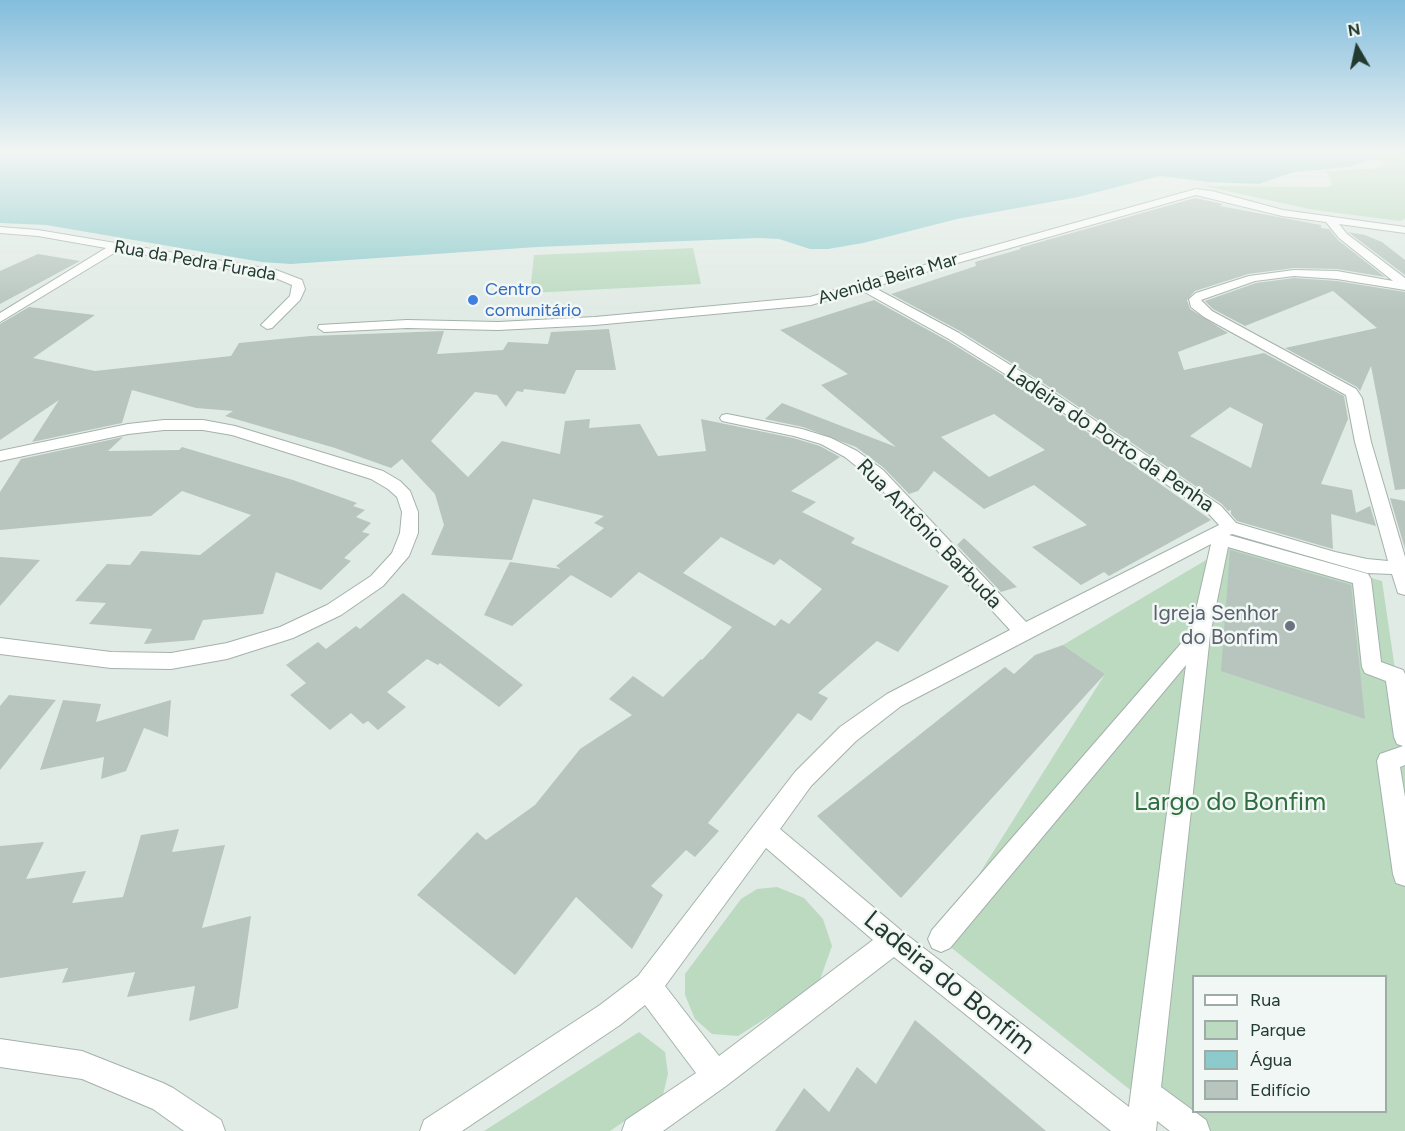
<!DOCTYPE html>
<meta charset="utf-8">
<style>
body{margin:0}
#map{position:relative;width:1405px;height:1131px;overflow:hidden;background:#e1ebe5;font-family:Figtree,sans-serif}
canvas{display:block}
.legend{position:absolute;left:1192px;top:975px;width:195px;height:138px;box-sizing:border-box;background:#f1f7f4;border:2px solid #9faba6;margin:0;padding:8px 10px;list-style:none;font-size:18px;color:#233a31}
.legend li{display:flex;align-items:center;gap:12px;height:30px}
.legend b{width:30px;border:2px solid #9faba6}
.north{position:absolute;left:1327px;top:18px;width:60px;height:60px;-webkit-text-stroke:4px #f1f7f4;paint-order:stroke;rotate:351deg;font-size:16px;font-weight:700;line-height:24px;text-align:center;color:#233a31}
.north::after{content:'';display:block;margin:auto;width:21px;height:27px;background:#233a31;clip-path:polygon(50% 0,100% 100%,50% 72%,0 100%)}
</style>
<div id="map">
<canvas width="1405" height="1131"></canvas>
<ul class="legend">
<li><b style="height:8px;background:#fff"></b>Rua</li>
<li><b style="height:16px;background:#bbdac0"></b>Parque</li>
<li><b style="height:16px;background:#8dcacc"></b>Água</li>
<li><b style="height:16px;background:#b7c5be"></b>Edifício</li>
</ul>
<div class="north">N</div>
</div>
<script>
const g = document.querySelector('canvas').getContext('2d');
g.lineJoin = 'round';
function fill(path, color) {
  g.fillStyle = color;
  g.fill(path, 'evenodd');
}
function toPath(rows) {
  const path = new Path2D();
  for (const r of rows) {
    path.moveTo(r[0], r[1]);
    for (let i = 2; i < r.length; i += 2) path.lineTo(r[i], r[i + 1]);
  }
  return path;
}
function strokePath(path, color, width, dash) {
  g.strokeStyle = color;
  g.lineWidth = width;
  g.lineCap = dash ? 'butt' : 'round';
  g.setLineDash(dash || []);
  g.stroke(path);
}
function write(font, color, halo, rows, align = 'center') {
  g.font = font + ' Figtree,sans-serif';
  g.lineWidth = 5;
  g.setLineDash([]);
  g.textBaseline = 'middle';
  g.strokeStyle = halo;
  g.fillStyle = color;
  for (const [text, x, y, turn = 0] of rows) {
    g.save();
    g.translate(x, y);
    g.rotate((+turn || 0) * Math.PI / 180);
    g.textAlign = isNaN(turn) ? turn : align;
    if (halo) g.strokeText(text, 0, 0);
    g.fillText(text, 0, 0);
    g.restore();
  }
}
fill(toPath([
 [1383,156,1405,157,1405,219,1400,221,1314,210,1204,186,1327,187,1332,185,1326,171,1377,168,1385,163,1374,159],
 [693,248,701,284,530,293,534,255],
 [1238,541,1382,581,1405,737,1405,1131,1182,1131,939,938,1105,674,1063,645],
 [1194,976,1386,976,1386,1112,1194,1112],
 [777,887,804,898,823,919,832,946,818,985,738,1036,712,1034,695,1019,685,995,685,974,741,899,757,889],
 [639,1032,665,1052,668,1074,663,1095,610,1131,484,1131]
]), '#bbdac0');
fill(toPath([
 [0,153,1405,153,1405,157,1383,156,1349,167,1294,172,1259,184,1209,182,1160,176,1078,197,957,219,863,243,828,249,810,249,779,239,758,238,537,247,291,264,262,262,46,225,0,223]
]), '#8dcacc');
fill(toPath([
 [1195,198,1223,204,1220,206,1321,225,1321,228,1329,229,1338,240,1385,277,1337,269,1294,268,1248,274,1195,291,1187,300,1190,309,1228,333,1178,352,1184,370,1264,353,1344,396,1348,419,1321,484,1352,490,1356,513,1370,506,1376,526,1331,514,1333,549,1237,521,1231,514,1231,510,1228,511,1222,504,1045,384,960,331,891,294,976,266,975,262,1021,249,1019,248],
 [1230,407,1263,424,1251,468,1190,436],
 [1348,232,1365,235,1382,242,1405,260,1405,275],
 [38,254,80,261,0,304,0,271],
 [1294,278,1337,281,1405,292,1405,489,1395,490,1371,366,1360,391,1357,387,1285,348,1377,328,1333,291,1245,326,1213,309,1205,301,1256,283],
 [874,300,948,341,1033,394,1211,520,1109,576,1104,572,1081,585,1032,547,1087,525,1034,485,984,509,934,471,918,491,909,494,884,468,856,447,803,427,765,419,782,403,896,447,821,385,848,374,780,330],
 [994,414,1045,450,989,477,941,437],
 [29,307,95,315,33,358,95,371,231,356,239,343,310,336,444,331,437,354,503,350,508,342,548,344,551,332,609,329,616,370,576,370,565,394,524,389,523,392,517,391,506,407,497,395,475,392,431,441,468,477,502,441,560,454,565,421,590,419,589,428,640,424,658,456,706,451,701,419,793,438,820,446,840,457,791,491,816,502,802,512,855,538,851,543,949,586,898,652,877,641,818,693,828,698,811,721,798,713,708,823,719,831,695,857,686,850,651,886,663,895,632,949,576,897,515,975,417,895,477,832,486,840,535,805,580,749,632,715,609,699,633,676,663,697,701,659,702,660,732,627,639,572,611,598,571,575,512,626,484,615,510,562,561,569,556,566,604,528,594,523,604,516,533,499,512,560,431,555,444,525,435,494,402,459,391,468,335,448,225,416,233,411,196,408,132,390,122,423,32,442,59,400,0,440,0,324],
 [721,537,774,565,780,559,822,589,789,624,781,619,775,626,683,573],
 [123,437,108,451,179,450,182,447,293,480,357,503,353,506,365,510,356,517,371,523,362,532,370,534,344,558,351,561,321,590,276,572,263,614,203,620,194,640,144,644,152,629,89,624,106,603,75,601,107,564,130,565,141,551,200,555,251,515,182,491,151,516,0,530,0,492,21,459],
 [1390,498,1405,501,1405,549],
 [964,538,1017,587,1001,592,957,545],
 [1230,550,1351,585,1365,719,1221,671],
 [0,557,40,560,0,606],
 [403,593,523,685,499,707,440,663,438,665,427,659,387,692,406,707,378,730,368,721,363,724,351,713,330,730,290,695,306,683,286,665,318,642,326,649,356,626,360,629],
 [1063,645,1105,674,901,898,817,816,1005,667,1014,674,1035,655],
 [9,695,56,700,0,770,0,706],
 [63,700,101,704,96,722,171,700,168,737,144,728,126,771,101,779,104,757,40,770],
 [179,829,172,852,225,845,202,928,251,916,238,1008,189,1021,195,986,127,997,135,972,62,983,68,968,0,978,0,846,44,842,26,879,86,871,72,903,123,897,141,835],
 [915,1020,1046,1131,775,1131,804,1088,829,1112,857,1067,876,1084]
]), '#b7c5be');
const minor = toPath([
 [1196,189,1212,191,1283,210,1405,227,1405,233,1339,224,1347,234,1405,278,1405,290,1337,279,1294,276,1255,281,1201,300,1212,311,1356,389,1362,398,1371,442,1405,557,1405,595,1398,593,1392,574,1367,573,1232,534,1229,535,1368,574,1371,579,1381,662,1403,670,1405,674,1405,765,1400,767,1405,797,1405,886,1396,883,1393,874,1377,761,1380,754,1403,746,1397,744,1394,737,1386,681,1365,673,1362,667,1353,583,1228,547,1210,635,1161,1087,1206,1120,1210,1131,1170,1131,1157,1121,1156,1131,1111,1131,894,957,726,1086,663,1131,622,1131,626,1120,696,1073,645,1005,620,1025,462,1131,420,1131,424,1120,600,1005,638,976,795,772,840,727,887,694,1010,630,871,478,845,457,821,444,794,436,722,421,720,418,722,415,727,414,802,429,831,438,857,451,883,470,1026,622,1219,525,1209,514,1034,392,949,339,861,290,811,305,595,325,498,330,407,328,324,332,318,328,319,325,407,320,498,322,595,317,810,297,1196,189],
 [1196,195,1282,216,1326,222,1339,238,1393,281,1337,271,1294,270,1249,276,1196,293,1189,299,1191,307,1204,317,1346,395,1355,442,1388,561,1367,559,1335,552,1236,523,1221,506,1044,386,959,333,873,287,1196,195],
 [1211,544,1191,632,932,930,928,939,932,948,941,952,950,948,1186,665,1129,1107,903,932,780,829,811,786,856,741,901,706,1211,544],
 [766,848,873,940,719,1056,665,986,766,848],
 [0,227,38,230,276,270,302,280,305,289,300,300,272,328,267,329,261,325,290,296,292,285,273,277,119,250,0,322,0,313,106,248,38,236,0,233,0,227],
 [164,420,203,420,235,426,383,471,400,481,410,491,418,512,418,533,409,556,383,586,341,615,293,638,227,659,171,669,111,668,0,654,0,638,111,652,171,653,227,643,280,627,327,605,371,576,392,553,400,533,402,512,397,497,388,489,371,479,232,435,203,430,164,430,128,434,0,461,0,451,128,424,164,420],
 [0,1039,82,1051,163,1083,173,1088,221,1120,225,1131,184,1131,153,1109,82,1079,0,1067,0,1039]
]);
strokePath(minor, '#a4b2ab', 2);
fill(minor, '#fff');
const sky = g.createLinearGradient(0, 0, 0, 311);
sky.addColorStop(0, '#83bddd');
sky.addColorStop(0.49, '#f2f6f3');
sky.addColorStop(1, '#f2f6f300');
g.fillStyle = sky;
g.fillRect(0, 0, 1405, 311);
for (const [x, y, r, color] of [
 [473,300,6,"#3f7fe0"],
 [1290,626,6,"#6b7280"]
]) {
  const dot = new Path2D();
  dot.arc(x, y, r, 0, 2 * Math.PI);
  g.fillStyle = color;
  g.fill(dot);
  strokePath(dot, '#f1f7f4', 2);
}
write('18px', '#233a31', '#f1f7f4', [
 ["Rua da Pedra Furada",195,261,10],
 ["Avenida Beira Mar",888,279,-16]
]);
write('18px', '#366cbe', '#f1f7f4', [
 ["Centro",485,290],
 ["comunitário",485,311]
], 'left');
write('21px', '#233a31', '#f1f7f4', [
 ["Ladeira do Porto da Penha",1110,439,34],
 ["Rua Antônio Barbuda",929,534,46]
]);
write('21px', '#5b616d', '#f1f7f4', [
 ["Igreja Senhor",1278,614],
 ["do Bonfim",1278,638]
], 'right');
write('26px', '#306e40', '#f1f7f4', [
 ["Largo do Bonfim",1230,802]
]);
write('26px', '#233a31', '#f1f7f4', [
 ["Ladeira do Bonfim",949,983,39]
]);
</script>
